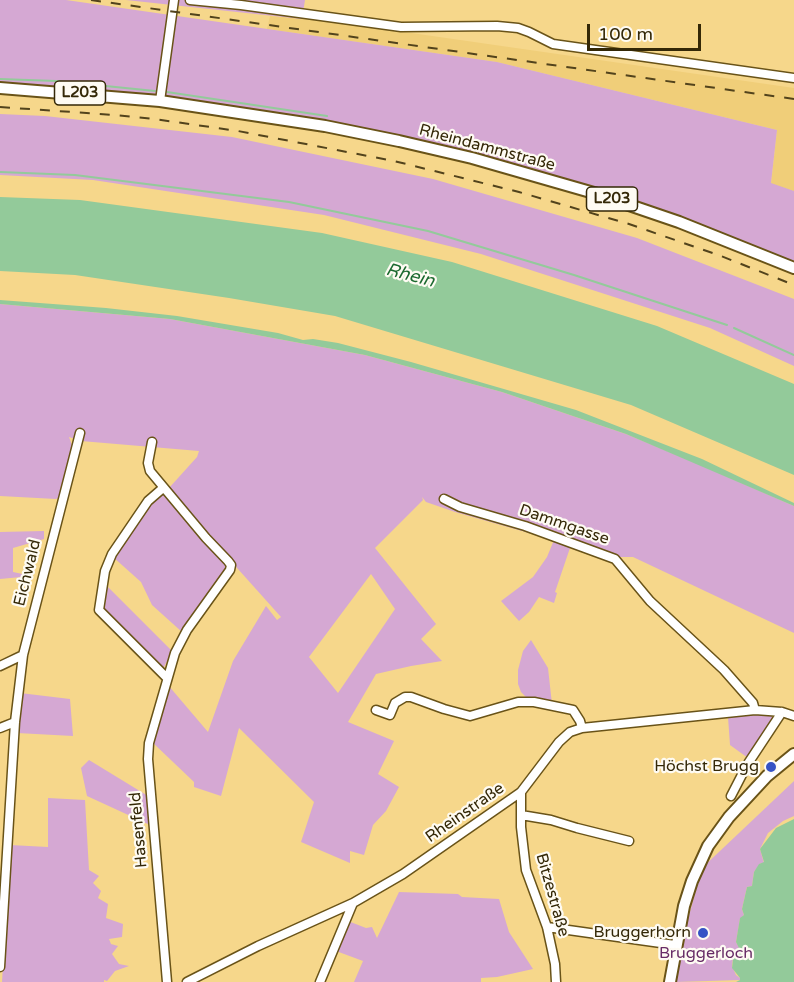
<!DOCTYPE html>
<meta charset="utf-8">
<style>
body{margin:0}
#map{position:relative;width:794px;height:982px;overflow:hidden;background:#f6d78b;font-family:"Varela Round",sans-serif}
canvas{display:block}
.scale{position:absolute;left:587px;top:24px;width:114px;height:27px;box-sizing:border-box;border:3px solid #342807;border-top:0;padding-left:8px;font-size:18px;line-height:21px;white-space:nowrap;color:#342807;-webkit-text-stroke:4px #fefbf3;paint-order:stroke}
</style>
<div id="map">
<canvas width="794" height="982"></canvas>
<div class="scale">100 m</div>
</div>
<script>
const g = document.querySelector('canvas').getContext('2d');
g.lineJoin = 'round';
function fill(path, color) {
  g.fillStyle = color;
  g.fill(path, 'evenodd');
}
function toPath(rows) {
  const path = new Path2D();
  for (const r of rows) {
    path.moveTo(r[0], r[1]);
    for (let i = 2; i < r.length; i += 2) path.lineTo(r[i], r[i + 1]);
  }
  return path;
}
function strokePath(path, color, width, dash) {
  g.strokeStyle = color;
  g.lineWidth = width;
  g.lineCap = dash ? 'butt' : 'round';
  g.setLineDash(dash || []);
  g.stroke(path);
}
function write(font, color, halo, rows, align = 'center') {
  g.font = font + ' "Varela Round",sans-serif';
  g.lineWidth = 4.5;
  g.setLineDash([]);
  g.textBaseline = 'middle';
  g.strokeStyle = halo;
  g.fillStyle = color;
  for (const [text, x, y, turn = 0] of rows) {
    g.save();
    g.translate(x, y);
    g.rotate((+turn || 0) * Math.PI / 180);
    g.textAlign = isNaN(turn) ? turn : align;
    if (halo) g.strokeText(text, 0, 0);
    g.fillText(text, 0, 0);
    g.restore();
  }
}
fill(toPath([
 [270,16,321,20,794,88,794,191,771,184,777,130,497,62,267,29]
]), '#f0ce79');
fill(toPath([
 [0,0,66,0,497,62,777,130,771,183,794,191,794,265,660,212,545,172,343,124,157,97,0,89],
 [126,0,305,0,302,19],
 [0,114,45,116,232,137,433,179,637,238,794,299,794,366,710,328,481,254,324,215,93,180,0,175],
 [0,304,170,319,365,355,502,392,626,434,698,464,794,506,794,633,633,557,617,557,571,545,555,592,557,593,554,603,539,597,529,612,519,621,501,601,533,577,547,557,554,540,455,512,426,502,422,497,423,500,375,548,436,624,421,639,442,661,411,666,376,674,348,722,394,741,378,774,399,787,386,811,373,825,364,855,350,851,350,863,301,842,314,802,239,728,221,796,194,787,194,782,151,741,168,685,208,732,233,661,266,606,277,620,281,617,203,530,169,488,197,457,199,451,81,441,69,437,73,448,60,497,56,499,0,496],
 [371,574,395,609,338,693,309,657],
 [163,492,226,562,227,567,226,572,182,632,152,605,141,582,113,557,141,514],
 [44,531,44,539,13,548,13,572,32,576,0,579,0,532],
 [105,584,172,651,163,669,105,613,102,603],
 [531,640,548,668,552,704,526,697,521,692,518,684,518,670,523,651],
 [20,693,70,699,73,736,17,733],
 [762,714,772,716,773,720,748,758,730,745,728,717],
 [89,760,148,796,150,825,87,796,81,768],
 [794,781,794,816,783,821,768,833,760,849,764,863,761,863,754,872,752,886,747,887,742,909,744,915,740,919,736,942,739,947,739,950,734,951,732,966,736,975,740,978,740,980,676,982,679,952,702,868],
 [48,798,85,800,89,870,99,876,93,883,101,891,98,898,108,904,106,918,123,924,122,937,109,939,111,944,118,946,112,954,119,964,129,966,115,971,107,981,104,980,104,982,2,982,10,845,48,847],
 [399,892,458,894,462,897,499,899,509,932,533,969,497,977,481,978,481,982,354,982,363,961,336,951,348,921,366,928,372,927,377,938]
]), '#d5a8d3');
fill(toPath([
 [0,197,80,200,322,233,452,262,657,326,794,384,794,475,631,405,335,316,229,298,75,275,0,271],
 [0,300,106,308,177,316,278,333,303,340,313,339,338,343,411,362,576,410,702,459,794,503,794,506,626,434,502,392,365,355,170,319,0,304],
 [794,819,794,982,736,982,740,980,740,978,732,968,734,951,738,950,739,948,736,942,740,918,744,915,742,909,747,887,752,886,754,872,759,864,764,862,760,849,776,828]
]), '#93ca9a');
strokePath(toPath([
 [0,79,56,81,155,91],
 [167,92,327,116],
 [0,172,75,175,289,202,428,231,574,275,727,325],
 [734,328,794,355]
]), '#93ca9a', 2);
const minor = toPath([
 [190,0,241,5,401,27,497,26,518,28,529,32,553,44,794,78],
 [160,101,174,0],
 [152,442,148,463,150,471,206,538,228,561,231,565,230,570,187,630,175,653,149,743,148,759,167,982],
 [163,488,148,501,112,554,105,571,99,610,167,678],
 [444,499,460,507,525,526,615,559,650,601,724,670,753,703,755,710],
 [0,666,23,655],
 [376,710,390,715,395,703,405,697,411,697,444,709,470,716,518,702,534,702,573,710,580,721,582,728],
 [0,728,15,722],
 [521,792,521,827,526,870,547,927,555,964,556,982],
 [731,796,747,765,782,712],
 [521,815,551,820,577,828,629,841],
 [547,927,675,945],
 [0,967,15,722,23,655,80,433],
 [187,982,258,946,353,903,403,874,521,792,559,742,570,732,582,728,755,710,782,712,794,716],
 [320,982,353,903]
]);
const major = toPath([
 [0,88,160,101,325,126,399,141,472,158,594,193,679,222,794,268],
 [670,982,684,906,692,881,708,846,729,817,767,776,794,754]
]);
strokePath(minor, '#695318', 11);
strokePath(major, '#695318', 14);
strokePath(minor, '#fff', 8);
strokePath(major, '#fff', 10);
strokePath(toPath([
 [91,0,794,99],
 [0,107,115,115,154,119,238,131,394,161,519,192,629,224,721,256,794,285]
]), '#52431c', 2, [10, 10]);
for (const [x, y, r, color] of [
 [771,767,6,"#3653c5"],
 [703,933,6,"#3653c5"]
]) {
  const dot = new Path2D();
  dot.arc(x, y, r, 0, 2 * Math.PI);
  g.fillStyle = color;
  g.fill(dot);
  strokePath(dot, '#fefbf3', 2);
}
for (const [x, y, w] of [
 [80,93,51],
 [612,199,51]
]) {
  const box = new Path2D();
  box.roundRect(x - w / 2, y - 12, w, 24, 4.5);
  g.fillStyle = '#fefbf3';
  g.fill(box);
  strokePath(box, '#342807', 1.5);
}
write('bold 15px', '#342807', null, [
 ["L203",80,93],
 ["L203",612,199]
]);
write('16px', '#342807', '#fefbf3', [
 ["Rheindammstraße",487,148,15],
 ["Dammgasse",564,525,19],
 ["Eichwald",28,573,-76],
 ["Rheinstraße",465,813,-35],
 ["Hasenfeld",139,830,-95],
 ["Bitzestraße",552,895,74]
]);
write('16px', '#342807', '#fefbf3', [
 ["Höchst Brugg",759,767],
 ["Bruggerhorn",691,933]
], 'right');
write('16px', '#672b66', '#fefbf3', [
 ["Bruggerloch",706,954]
]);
write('italic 18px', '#1b692f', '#fefbf3', [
 ["Rhein",410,276,15]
]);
</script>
